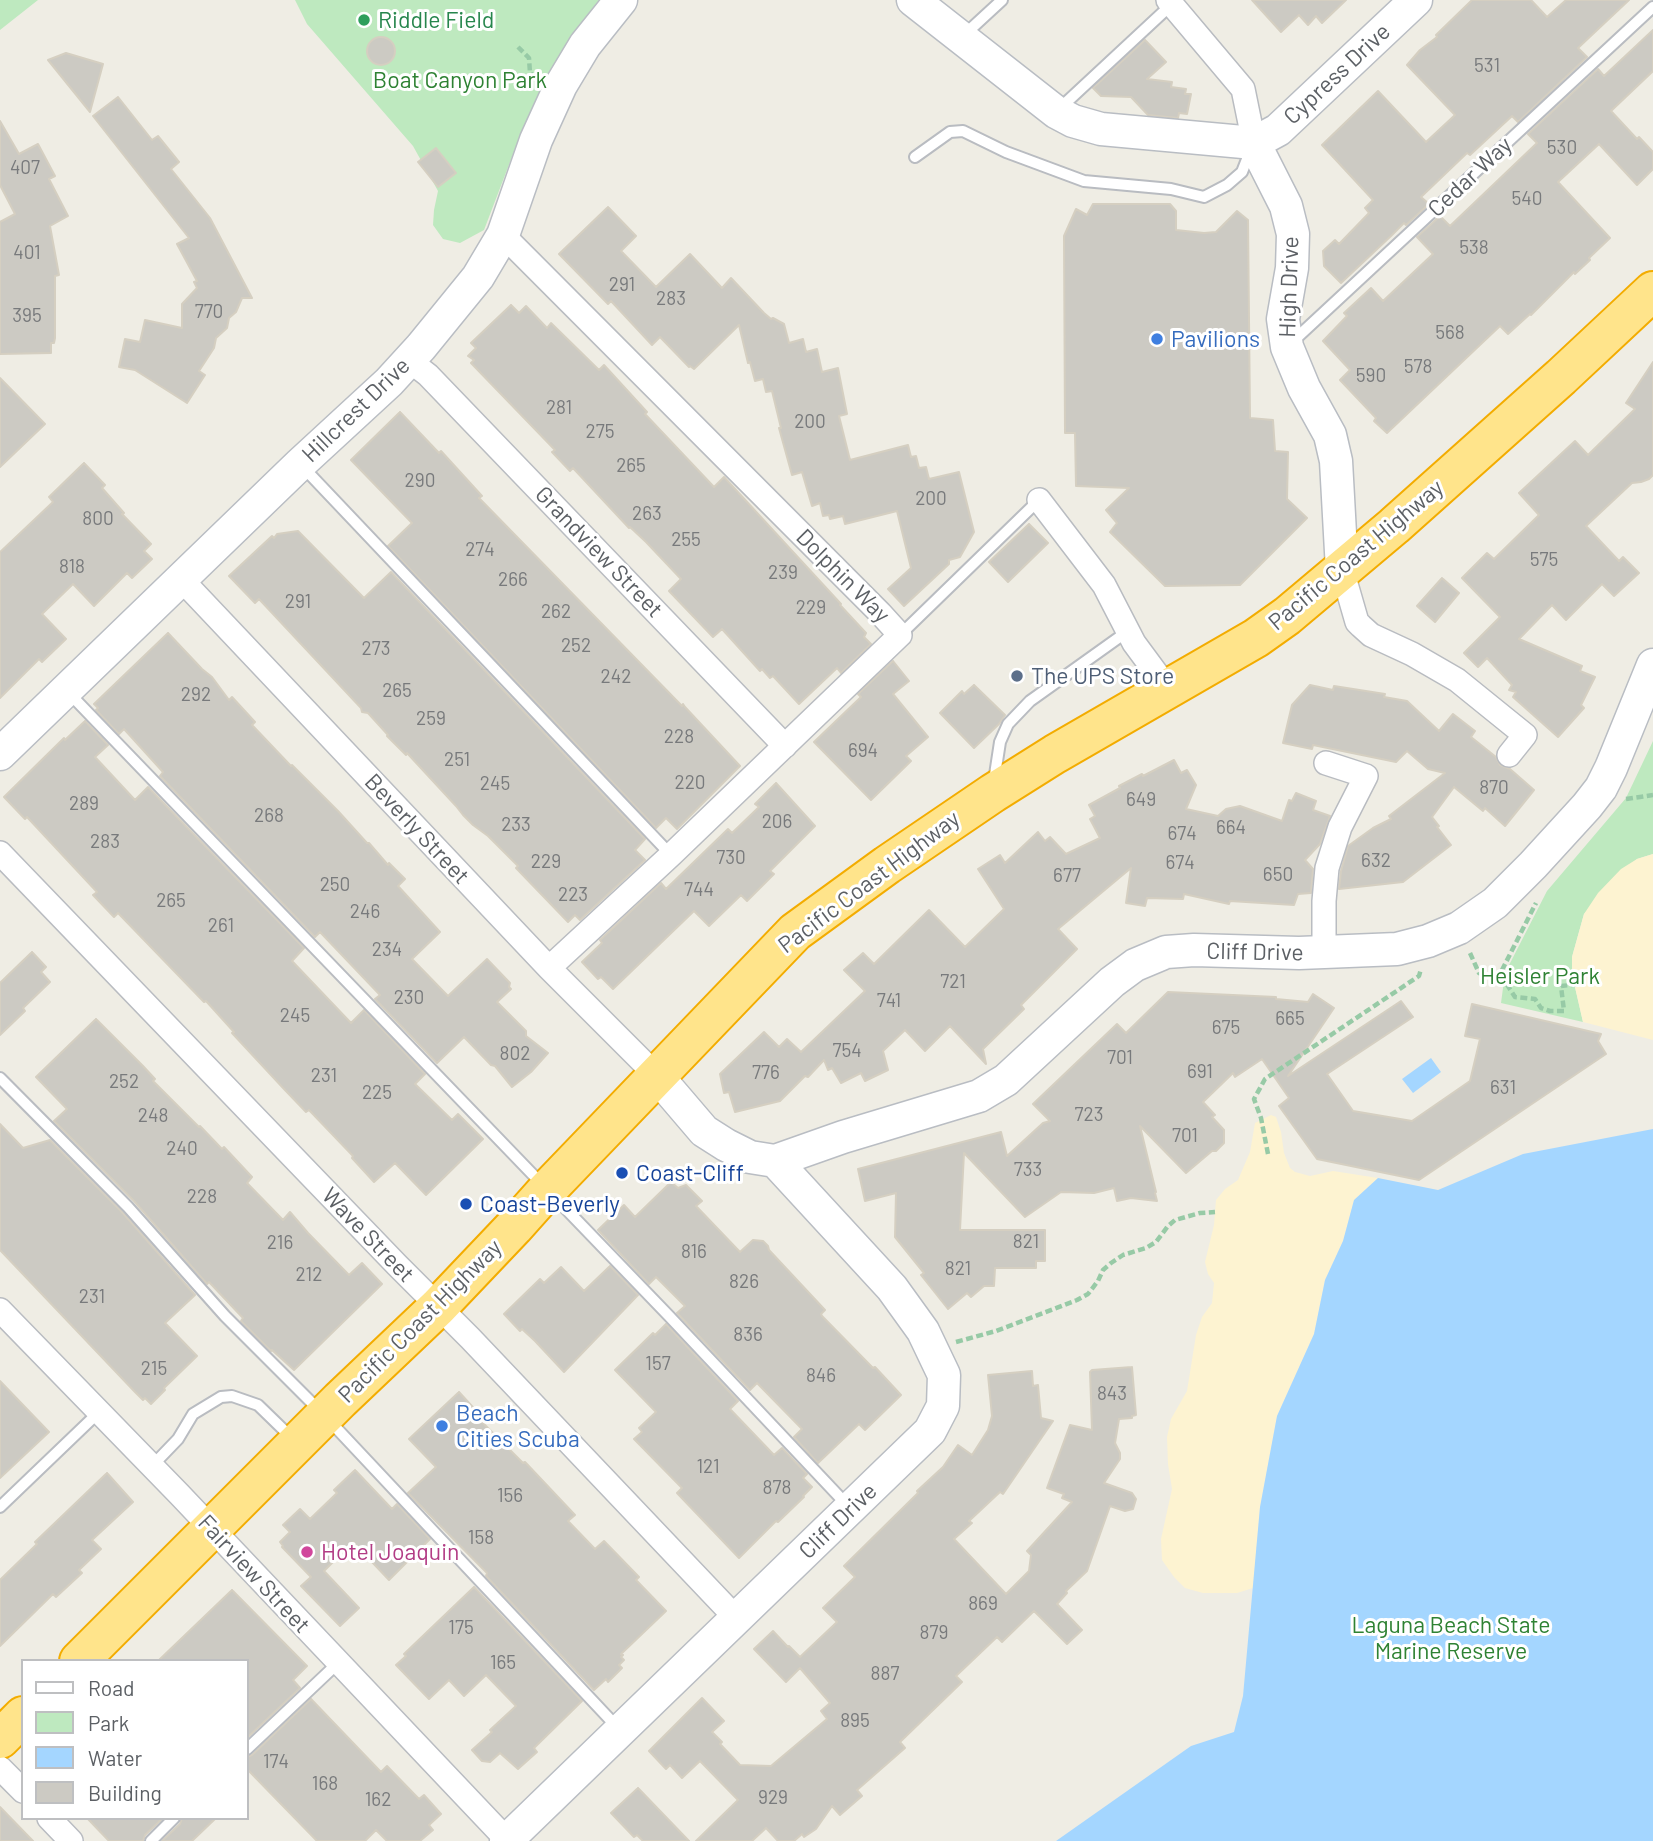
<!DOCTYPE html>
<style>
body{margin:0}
#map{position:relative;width:1653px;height:1841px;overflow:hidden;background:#efede4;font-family:Barlow,sans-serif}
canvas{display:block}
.legend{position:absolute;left:21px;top:1659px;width:228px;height:161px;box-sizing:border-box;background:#fff;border:2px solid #bebfc1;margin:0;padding:9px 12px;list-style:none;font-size:21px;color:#5c6065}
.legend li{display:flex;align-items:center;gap:14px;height:35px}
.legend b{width:35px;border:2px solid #bebfc1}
</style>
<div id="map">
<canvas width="1653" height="1841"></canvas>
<ul class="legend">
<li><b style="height:9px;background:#fff"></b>Road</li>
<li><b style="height:19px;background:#bee9bf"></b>Park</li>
<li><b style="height:19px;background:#a4d6ff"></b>Water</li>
<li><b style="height:19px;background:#cccac3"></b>Building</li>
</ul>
</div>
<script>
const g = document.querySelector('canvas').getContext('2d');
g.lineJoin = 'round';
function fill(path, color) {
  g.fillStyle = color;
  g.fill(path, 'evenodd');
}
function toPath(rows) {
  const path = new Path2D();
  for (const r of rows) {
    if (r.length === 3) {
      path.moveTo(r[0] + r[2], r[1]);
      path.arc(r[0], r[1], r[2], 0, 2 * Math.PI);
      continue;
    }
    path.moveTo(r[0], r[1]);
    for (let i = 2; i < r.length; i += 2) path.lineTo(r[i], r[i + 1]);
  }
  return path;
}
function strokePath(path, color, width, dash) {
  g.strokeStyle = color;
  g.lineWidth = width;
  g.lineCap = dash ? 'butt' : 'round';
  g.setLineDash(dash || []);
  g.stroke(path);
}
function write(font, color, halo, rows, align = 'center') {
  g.font = font + ' Barlow,sans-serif';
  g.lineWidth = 6;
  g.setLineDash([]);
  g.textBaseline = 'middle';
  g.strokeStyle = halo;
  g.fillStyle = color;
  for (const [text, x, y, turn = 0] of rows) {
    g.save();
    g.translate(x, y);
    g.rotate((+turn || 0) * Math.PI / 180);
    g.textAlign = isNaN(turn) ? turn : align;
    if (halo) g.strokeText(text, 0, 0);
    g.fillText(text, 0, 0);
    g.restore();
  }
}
fill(toPath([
 [0,0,38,0,0,30],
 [295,0,599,0,555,63,515,149,484,230,460,243,443,239,433,225,434,210,438,191,413,146,307,24],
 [1653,741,1653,854,1637,859,1584,914,1572,957,1572,974,1583,1022,1501,1003,1505,973,1547,891,1626,798]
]), '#bee9bf');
fill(toPath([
 [1653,854,1653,1040,1583,1022,1572,974,1572,957,1584,914,1598,893,1621,869,1637,859],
 [1271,1115,1276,1117,1281,1132,1284,1153,1290,1168,1295,1172,1310,1176,1333,1171,1378,1178,1354,1200,1343,1241,1325,1280,1314,1334,1277,1416,1260,1507,1253,1588,1237,1593,1203,1593,1185,1588,1174,1577,1162,1560,1161,1539,1172,1489,1168,1464,1167,1437,1171,1419,1187,1391,1196,1335,1202,1317,1212,1303,1214,1283,1208,1274,1205,1262,1214,1225,1216,1200,1225,1189,1238,1180,1250,1152,1255,1123]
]), '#fdf3d1');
fill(toPath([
 [1431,1058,1441,1072,1413,1093,1402,1079],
 [1653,1129,1653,1841,1056,1841,1191,1746,1234,1732,1243,1696,1260,1507,1277,1416,1314,1334,1325,1280,1343,1241,1354,1200,1378,1178,1438,1190,1523,1154]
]), '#a4d6ff');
const building = toPath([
 [1252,0,1346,0,1322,23,1316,16,1308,25,1299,15,1281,32,1252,0],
 [1472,0,1531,0,1547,17,1566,0,1629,0,1578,48,1587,57,1518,122,1512,116,1470,155,1467,153,1421,197,1429,204,1406,225,1404,223,1391,236,1341,283,1324,266,1323,251,1335,240,1339,244,1369,213,1365,208,1373,200,1322,145,1378,91,1426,142,1455,115,1407,65,1420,50,1437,37,1436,35,1472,0],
 [1653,30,1653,71,1611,111,1637,139,1639,137,1653,152,1653,169,1637,185,1599,144,1558,182,1610,238,1589,258,1590,260,1575,274,1574,272,1531,315,1530,314,1508,334,1500,326,1387,433,1374,421,1376,418,1340,380,1350,370,1323,341,1347,316,1344,313,1371,288,1383,301,1433,254,1417,237,1440,216,1450,226,1537,143,1528,134,1598,69,1604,76,1653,30],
 [381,51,14],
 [1145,40,1166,62,1147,79,1172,82,1171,87,1186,89,1185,94,1191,94,1187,114,1179,113,1178,118,1148,115,1131,97,1101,96,1093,88,1145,40],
 [66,53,103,64,90,112,48,60,66,53],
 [118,97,152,140,158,136,179,162,171,169,210,218,252,298,242,298,236,312,229,318,227,328,216,338,214,348,199,371,205,375,187,403,135,370,119,367,125,339,140,342,145,320,182,328,182,304,197,288,194,282,197,281,177,244,189,238,93,116,118,97],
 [0,121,19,154,38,144,55,176,49,179,68,216,50,226,59,275,55,276,55,338,54,343,51,343,51,353,0,354,0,222,15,214,0,185,0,121],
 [436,148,456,173,438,187,418,162,436,148],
 [1093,204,1170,204,1176,211,1176,230,1204,233,1216,232,1237,211,1248,220,1250,418,1273,420,1275,451,1288,452,1287,499,1307,518,1240,585,1165,586,1110,532,1117,523,1106,510,1129,488,1076,486,1075,433,1065,433,1064,236,1076,209,1087,215,1093,204],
 [608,207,636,236,621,251,656,287,690,254,722,288,731,278,764,313,771,319,773,318,784,324,789,343,803,339,806,352,817,349,822,372,838,368,847,414,839,416,850,460,908,445,911,457,916,456,919,468,926,467,929,479,959,472,974,532,960,557,949,560,949,564,904,606,888,589,911,568,897,511,845,524,843,516,830,519,829,515,823,516,820,503,812,506,802,472,792,475,779,428,781,428,772,391,766,392,763,379,755,381,750,362,748,363,739,325,694,369,690,366,689,367,660,337,652,345,611,301,608,304,559,254,608,207],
 [511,305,519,313,526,306,547,328,551,323,599,370,604,365,647,412,645,414,714,487,724,477,841,604,840,605,866,633,864,637,871,644,841,673,837,668,799,704,773,676,770,678,762,669,760,671,722,629,713,637,669,591,681,579,646,542,630,527,629,528,573,468,570,471,552,452,555,450,471,363,474,360,468,356,476,348,471,343,511,305],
 [1653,362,1653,475,1649,479,1641,482,1632,483,1586,526,1619,561,1623,557,1639,573,1614,596,1602,584,1566,620,1552,605,1519,639,1582,666,1580,671,1595,677,1581,705,1584,708,1558,737,1513,697,1516,692,1509,690,1512,685,1487,658,1478,667,1464,653,1500,617,1462,578,1487,553,1494,559,1539,515,1519,493,1575,441,1588,455,1635,409,1626,403,1653,362],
 [0,378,45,424,0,467,0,378],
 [400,412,439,453,441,451,482,496,479,498,682,706,683,704,685,707,740,766,677,829,666,818,656,828,388,546,412,523,351,460,400,412],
 [84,463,105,485,102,488,124,513,122,514,151,544,144,551,152,559,132,578,127,573,94,606,73,584,42,614,66,639,42,662,39,659,0,698,0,552,53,502,49,497,84,463],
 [1029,524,1048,543,1008,582,989,562,1029,524],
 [298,531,364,598,391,572,645,839,635,850,645,860,580,920,575,915,568,922,516,868,518,866,488,836,473,825,463,815,456,806,407,753,406,755,387,736,388,735,368,713,362,712,361,708,259,599,255,603,229,576,272,536,274,538,277,534,298,531],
 [1442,578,1459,593,1435,622,1417,606,1442,578],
 [168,633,202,669,212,677,229,700,232,697,255,722,252,725,291,766,292,765,338,811,367,843,369,843,388,865,389,863,405,879,398,886,440,932,412,959,448,996,487,959,510,983,509,987,511,989,497,1002,526,1031,526,1036,548,1053,531,1072,512,1087,495,1066,491,1065,464,1037,437,1063,375,999,380,995,320,932,315,937,160,776,163,772,124,729,119,734,96,710,98,708,94,704,168,633],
 [893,661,909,681,893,694,928,737,906,756,911,761,871,800,814,742,861,697,858,694,893,661],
 [974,685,1005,715,999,724,974,748,940,713,962,691,964,694,974,685],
 [1310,685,1333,690,1334,686,1385,694,1384,697,1407,701,1439,731,1453,714,1475,731,1471,737,1496,757,1500,765,1510,769,1534,790,1505,826,1485,808,1483,811,1454,787,1432,817,1439,826,1437,827,1451,845,1403,882,1339,889,1341,871,1348,846,1373,828,1391,819,1389,816,1445,773,1428,769,1407,751,1396,762,1313,745,1312,749,1283,743,1292,705,1310,685],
 [85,721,108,745,95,757,135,800,148,787,304,948,292,961,351,1023,364,1010,425,1074,415,1084,452,1120,458,1114,483,1139,426,1195,395,1163,374,1182,352,1158,353,1156,309,1110,306,1112,284,1089,232,1033,234,1032,206,1001,204,1002,118,913,114,917,93,895,97,892,27,817,25,819,4,797,64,738,65,740,85,721],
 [1174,760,1181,773,1187,770,1196,785,1186,809,1218,816,1226,809,1240,806,1282,821,1289,800,1292,801,1296,793,1316,801,1313,810,1330,816,1320,844,1305,860,1313,869,1311,893,1298,894,1294,905,1230,901,1229,904,1184,894,1183,899,1147,898,1145,906,1126,903,1131,868,1058,929,1077,949,1021,1005,1024,1009,983,1049,986,1064,950,1026,925,1051,905,1030,883,1051,888,1070,865,1081,861,1073,841,1083,832,1068,828,1070,824,1060,808,1077,805,1076,780,1101,735,1112,729,1092,724,1093,720,1074,764,1032,779,1047,787,1039,801,1052,865,991,844,970,863,953,874,964,929,910,965,947,1004,909,978,869,1000,855,1005,863,1038,832,1045,841,1050,837,1066,854,1100,838,1090,819,1095,816,1089,805,1120,788,1119,786,1142,774,1143,776,1174,760],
 [776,783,815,826,770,871,774,874,747,901,741,895,709,926,694,911,613,989,601,977,598,979,582,962,602,943,600,940,661,883,666,889,728,829,732,833,759,807,755,804,776,783],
 [32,952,46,967,41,972,50,982,23,1008,25,1011,0,1035,0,983,32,952],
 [1168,992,1276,997,1276,999,1308,1002,1313,994,1334,1008,1288,1076,1401,1001,1413,1017,1327,1074,1353,1111,1412,1121,1470,1081,1480,1039,1465,1036,1472,1004,1601,1034,1598,1041,1606,1054,1419,1180,1317,1159,1279,1106,1289,1098,1262,1059,1235,1077,1233,1073,1203,1102,1215,1115,1212,1117,1224,1130,1224,1143,1216,1151,1212,1151,1186,1173,1140,1126,1156,1192,1155,1193,1157,1201,1131,1198,1117,1201,1114,1188,1094,1193,1061,1192,1025,1217,964,1153,960,1230,1045,1230,1045,1261,1036,1261,1036,1268,995,1268,994,1286,984,1286,971,1297,967,1293,948,1309,921,1275,924,1273,895,1237,896,1193,865,1201,858,1169,1001,1132,1007,1156,1043,1123,1050,1121,1033,1104,1117,1024,1126,1033,1168,992],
 [96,1019,143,1066,155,1079,153,1081,199,1127,200,1126,222,1149,224,1147,252,1177,247,1183,283,1220,290,1212,308,1233,349,1275,362,1263,382,1284,294,1370,272,1350,271,1351,241,1321,243,1318,209,1282,207,1284,134,1201,54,1121,67,1109,36,1077,96,1019],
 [0,1124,23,1148,50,1140,122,1212,195,1295,165,1323,197,1356,164,1388,165,1390,151,1404,145,1398,143,1400,135,1392,0,1250,0,1124],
 [671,1182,678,1188,686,1185,702,1201,696,1206,740,1252,753,1240,763,1241,768,1246,769,1250,825,1310,821,1314,822,1316,873,1368,875,1367,901,1395,865,1430,859,1424,818,1463,794,1437,802,1429,757,1383,750,1390,677,1313,685,1306,656,1277,649,1284,598,1230,624,1205,635,1217,671,1182],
 [610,1266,638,1295,564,1372,535,1341,522,1329,520,1331,504,1314,540,1279,544,1283,561,1267,584,1291,610,1266],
 [666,1324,738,1401,730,1409,774,1455,782,1448,807,1474,803,1478,812,1487,803,1496,804,1497,778,1522,776,1521,739,1558,677,1493,682,1488,634,1439,642,1432,639,1428,656,1412,615,1370,653,1333,655,1335,666,1324],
 [1132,1367,1136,1415,1132,1416,1132,1418,1119,1419,1115,1443,1120,1453,1120,1459,1104,1483,1132,1493,1136,1499,1133,1509,1125,1511,1110,1506,1087,1571,1066,1591,1067,1593,1057,1604,1082,1630,1067,1644,1034,1611,1002,1642,997,1637,956,1676,962,1682,900,1742,905,1748,857,1790,862,1796,840,1815,832,1806,816,1829,804,1837,802,1834,794,1841,778,1841,766,1828,752,1841,696,1841,738,1800,700,1761,682,1778,670,1765,666,1769,649,1751,702,1698,724,1721,712,1732,722,1742,720,1744,740,1765,771,1766,827,1719,821,1711,830,1703,800,1668,786,1682,754,1649,773,1631,788,1647,789,1646,800,1657,837,1622,823,1608,855,1577,844,1566,918,1493,917,1491,943,1467,958,1445,972,1455,988,1430,992,1416,988,1375,1032,1371,1033,1386,1038,1385,1041,1418,1053,1421,1003,1494,1000,1492,969,1521,972,1523,954,1539,1006,1594,1029,1571,1031,1555,1027,1551,1072,1502,1062,1498,1064,1494,1047,1488,1070,1425,1092,1430,1090,1372,1092,1370,1132,1367],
 [0,1381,49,1432,0,1478,0,1381],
 [459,1392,481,1416,478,1418,523,1463,525,1462,575,1515,568,1521,595,1549,604,1541,639,1577,636,1580,666,1611,621,1654,623,1655,621,1657,624,1660,619,1665,622,1668,608,1682,606,1679,594,1690,486,1576,487,1573,408,1493,436,1467,409,1439,459,1392],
 [355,1470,392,1509,397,1504,430,1539,389,1580,353,1542,324,1571,359,1608,340,1626,301,1586,311,1577,282,1547,283,1546,280,1542,290,1532,283,1525,300,1509,310,1519,337,1493,334,1490,355,1470],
 [107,1473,133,1502,92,1540,101,1549,79,1570,82,1573,56,1597,53,1594,0,1646,0,1580,37,1544,35,1542,107,1473],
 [474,1587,582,1701,534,1748,537,1752,518,1769,500,1753,490,1762,482,1761,472,1750,492,1732,490,1730,516,1706,486,1675,464,1696,449,1680,429,1699,396,1665,406,1656,404,1654,474,1587],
 [232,1590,307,1666,293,1680,300,1688,247,1738,247,1661,158,1661,232,1590],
 [311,1699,380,1771,381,1772,387,1766,419,1799,424,1795,441,1814,429,1825,433,1830,420,1841,387,1841,376,1830,365,1841,317,1841,247,1769,247,1757,252,1755,311,1699],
 [638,1788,689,1841,643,1841,637,1835,634,1837,611,1813,638,1788],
 [0,1807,33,1841,0,1841,0,1807],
 [87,1818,163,1818,145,1835,143,1841,109,1841,87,1818],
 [182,1818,216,1818,192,1841,162,1841,180,1824,182,1818]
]);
fill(building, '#cccac3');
strokePath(building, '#d5cfc1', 2);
const lane = toPath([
 [963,36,1002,0],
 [1058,110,1172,4],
 [915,157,950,132,963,131,1006,152,1084,181,1171,189,1204,197,1227,185,1242,172,1251,149],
 [1291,343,1653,7],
 [302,466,671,855],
 [900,635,1039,500],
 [68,692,669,1316,849,1507],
 [994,781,1000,742,1008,724,1030,701,1128,631],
 [0,1078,128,1207,225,1316,325,1416,618,1728],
 [152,1466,178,1439,193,1414,221,1397,232,1396,258,1405,293,1439],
 [0,1507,99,1412],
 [247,1749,338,1663],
 [151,1841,174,1818]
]);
const street = toPath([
 [1168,0,1243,89,1254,143],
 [503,235,880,613,900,635,671,855,549,968],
 [410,361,428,375,785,746],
 [1039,500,1104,585,1134,643,1168,689],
 [1342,570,1357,622,1361,626,1371,635,1412,654,1457,680,1525,735,1509,755],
 [181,579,549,968,657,1076],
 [0,853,397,1265,470,1338,736,1618],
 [1324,952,1324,901,1327,868,1340,827,1366,776,1326,763],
 [0,1310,179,1494,507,1840],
 [0,1768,23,1791],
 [49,1818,71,1841]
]);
const secondary = toPath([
 [913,0,1056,112,1073,121,1101,129,1254,143],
 [1254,143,1286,206,1293,234,1292,268,1283,319,1287,347,1304,388,1330,435,1336,461,1342,570],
 [1254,143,1278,130,1416,0],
 [0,754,300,464,389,382,421,347,478,277,503,235,536,140,561,85,585,45,621,0],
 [657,1076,704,1131,726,1145,750,1157,775,1161,843,1137,979,1096,1006,1080,1112,982,1135,965,1166,952,1194,950,1299,953,1324,952,1397,949,1428,941,1459,928,1495,903,1533,865,1587,806,1601,788,1611,768,1653,665],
 [506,1841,930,1431,943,1406,944,1375,923,1331,892,1288,775,1161]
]);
const highway = toPath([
 [79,1661,340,1400,438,1307,514,1227,547,1190,795,932,887,865,993,793,1055,754,1256,638,1287,616,1394,526,1561,377,1653,291],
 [0,1739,23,1716]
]);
strokePath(lane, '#b9bcc1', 14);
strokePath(street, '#b9bcc1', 26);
strokePath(secondary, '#b9bdc3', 35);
strokePath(highway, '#f3ac00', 42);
strokePath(toPath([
 [518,47,529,58,530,73,536,78],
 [1626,799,1653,795],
 [1470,953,1479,973,1504,980,1515,997,1535,999,1541,1008,1550,1011,1564,1011,1561,986,1581,984],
 [1504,980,1501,972,1536,903],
 [1268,1154,1261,1118,1254,1099,1265,1079,1419,976,1421,969],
 [956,1342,996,1331,1077,1300,1088,1294,1098,1281,1103,1270,1111,1263,1123,1255,1146,1248,1156,1242,1168,1226,1175,1220,1200,1213,1215,1212]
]), '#97caa6', 4.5, [7, 3.5]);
strokePath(lane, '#fff', 10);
strokePath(street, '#fff', 23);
strokePath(secondary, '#fff', 32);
strokePath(highway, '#ffe48b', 38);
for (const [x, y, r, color] of [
 [364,20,7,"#2e9e5b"],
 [1157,339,7,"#3f7fe0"],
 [1017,676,7,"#5c6f8a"],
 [622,1173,7,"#1a4fb4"],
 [466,1204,7,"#1a4fb4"],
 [442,1426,7,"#3f7fe0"],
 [307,1552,7,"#d1479c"]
]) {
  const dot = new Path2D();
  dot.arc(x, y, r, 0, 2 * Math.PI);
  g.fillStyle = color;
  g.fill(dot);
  strokePath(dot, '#fff', 2.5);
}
write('19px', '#787a7c', null, [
 ["531",1487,66],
 ["530",1562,148],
 ["407",25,168],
 ["540",1527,199],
 ["538",1474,248],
 ["401",27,253],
 ["291",622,285],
 ["283",671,299],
 ["770",209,312],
 ["395",27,316],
 ["568",1450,333],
 ["578",1418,367],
 ["590",1371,376],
 ["281",559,408],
 ["200",810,422],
 ["275",600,432],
 ["265",631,466],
 ["290",420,481],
 ["200",931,499],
 ["263",647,514],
 ["800",98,519],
 ["255",686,540],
 ["274",480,550],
 ["575",1544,560],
 ["818",72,567],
 ["239",783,573],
 ["266",513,580],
 ["291",298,602],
 ["229",811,608],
 ["262",556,612],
 ["252",576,646],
 ["273",376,649],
 ["242",616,677],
 ["265",397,691],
 ["292",196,695],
 ["259",431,719],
 ["228",679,737],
 ["694",863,751],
 ["251",457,760],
 ["220",690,783],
 ["245",495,784],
 ["870",1494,788],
 ["649",1141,800],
 ["289",84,804],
 ["268",269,816],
 ["206",777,822],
 ["233",516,825],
 ["664",1231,828],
 ["674",1182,834],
 ["283",105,842],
 ["730",731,858],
 ["632",1376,861],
 ["229",546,862],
 ["674",1180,863],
 ["650",1278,875],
 ["677",1067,876],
 ["250",335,885],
 ["744",699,890],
 ["223",573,895],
 ["265",171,901],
 ["246",365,912],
 ["261",221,926],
 ["234",387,950],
 ["721",953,982],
 ["230",409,998],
 ["741",889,1001],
 ["245",295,1016],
 ["665",1290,1019],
 ["675",1226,1028],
 ["754",847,1051],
 ["802",515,1054],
 ["701",1120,1058],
 ["691",1200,1072],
 ["776",766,1073],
 ["231",324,1076],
 ["252",124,1082],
 ["631",1503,1088],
 ["225",377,1093],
 ["723",1089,1115],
 ["248",153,1116],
 ["701",1185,1136],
 ["240",182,1149],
 ["733",1028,1170],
 ["228",202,1197],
 ["821",1026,1242],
 ["216",280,1243],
 ["816",694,1252],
 ["821",958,1269],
 ["212",309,1275],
 ["826",744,1282],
 ["231",92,1297],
 ["836",748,1335],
 ["157",658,1364],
 ["215",154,1369],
 ["846",821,1376],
 ["843",1112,1394],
 ["121",708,1467],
 ["878",777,1488],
 ["156",510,1496],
 ["158",481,1538],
 ["869",983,1604],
 ["175",461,1628],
 ["879",934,1633],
 ["165",503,1663],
 ["887",885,1674],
 ["895",855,1721],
 ["174",276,1762],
 ["168",325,1784],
 ["929",773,1798],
 ["162",378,1800]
]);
write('23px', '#27864d', '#fff', [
 ["Riddle Field",378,20]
], 'left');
write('23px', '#5c6065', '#fff', [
 ["Cypress Drive",1337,74,-43],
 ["Cedar Way",1470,177,-43],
 ["High Drive",1289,287,-88],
 ["Hillcrest Drive",356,410,-44],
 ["Grandview Street",599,552,46],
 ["Pacific Coast Highway",1356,555,-40],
 ["Dolphin Way",843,576,45],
 ["Beverly Street",417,829,47],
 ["Pacific Coast Highway",869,882,-37],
 ["Cliff Drive",1255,952,1],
 ["Wave Street",368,1235,46],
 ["Pacific Coast Highway",420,1321,-45],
 ["Cliff Drive",838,1521,-44],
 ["Fairview Street",254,1574,47]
]);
write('23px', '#2e8233', '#fff', [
 ["Boat Canyon Park",460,80],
 ["Heisler Park",1540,976],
 ["Laguna Beach State",1451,1625],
 ["Marine Reserve",1451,1651]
]);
write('23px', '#366cbe', '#fff', [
 ["Pavilions",1171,339],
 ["Beach",456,1413],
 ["Cities Scuba",456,1439]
], 'left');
write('23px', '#4e5e75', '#fff', [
 ["The UPS Store",1031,676]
], 'left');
write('23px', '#164399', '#fff', [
 ["Coast-Cliff",636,1173],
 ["Coast-Beverly",480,1204]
], 'left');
write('23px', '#b23c85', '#fff', [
 ["Hotel Joaquin",321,1552]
], 'left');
</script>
